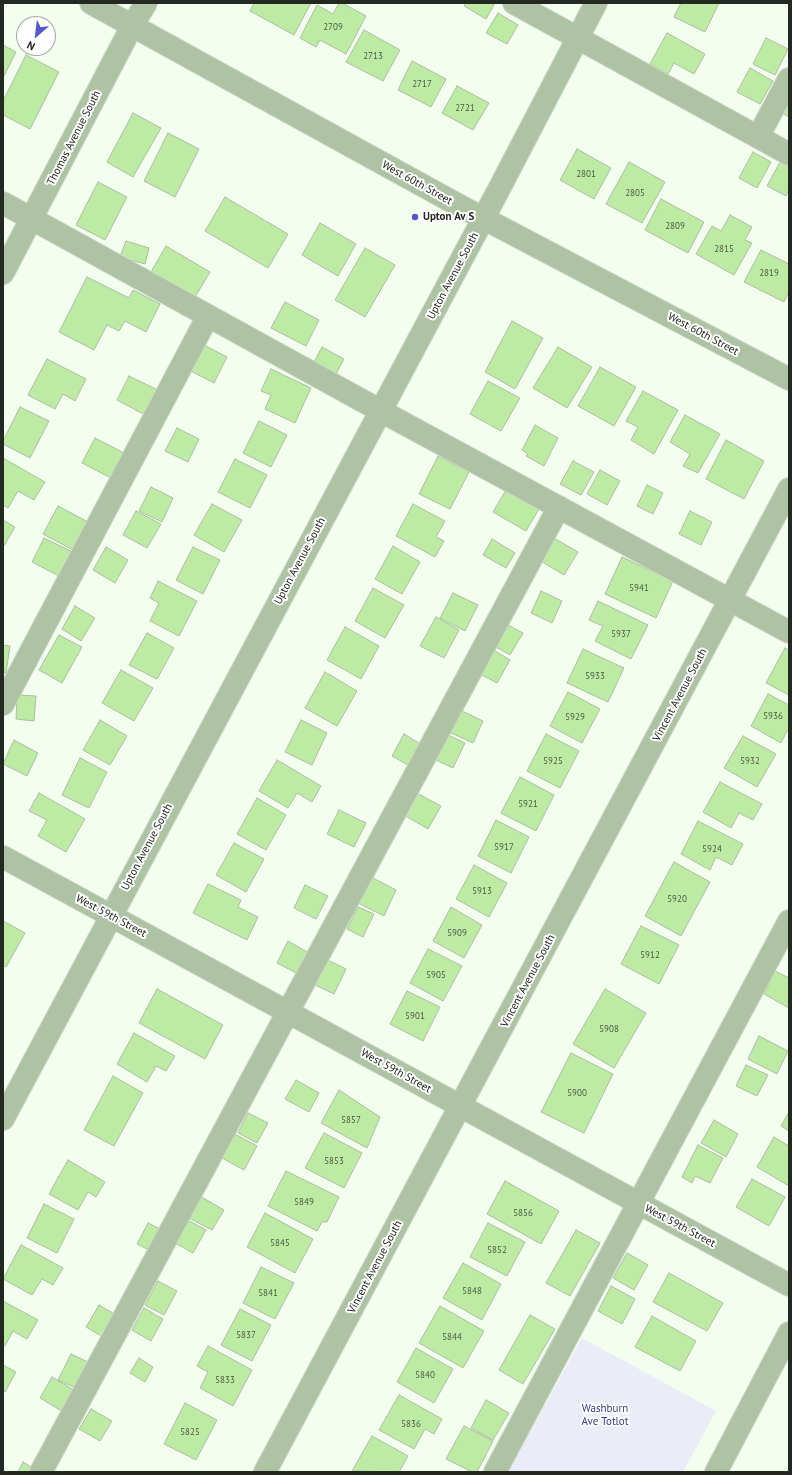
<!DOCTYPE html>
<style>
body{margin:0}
#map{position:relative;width:792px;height:1475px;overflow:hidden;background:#f4feef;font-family:"PT Sans",sans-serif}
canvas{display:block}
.frame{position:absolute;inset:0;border:4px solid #232920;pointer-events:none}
.north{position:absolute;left:16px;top:16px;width:40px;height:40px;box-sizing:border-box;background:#fff;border:1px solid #a7a9a6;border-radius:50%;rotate:208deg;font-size:11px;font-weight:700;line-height:16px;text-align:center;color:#232920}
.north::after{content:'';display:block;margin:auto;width:14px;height:18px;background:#5458cf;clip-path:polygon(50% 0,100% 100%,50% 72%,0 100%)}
</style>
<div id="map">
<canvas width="792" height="1475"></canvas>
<div class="frame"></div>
<div class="north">N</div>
</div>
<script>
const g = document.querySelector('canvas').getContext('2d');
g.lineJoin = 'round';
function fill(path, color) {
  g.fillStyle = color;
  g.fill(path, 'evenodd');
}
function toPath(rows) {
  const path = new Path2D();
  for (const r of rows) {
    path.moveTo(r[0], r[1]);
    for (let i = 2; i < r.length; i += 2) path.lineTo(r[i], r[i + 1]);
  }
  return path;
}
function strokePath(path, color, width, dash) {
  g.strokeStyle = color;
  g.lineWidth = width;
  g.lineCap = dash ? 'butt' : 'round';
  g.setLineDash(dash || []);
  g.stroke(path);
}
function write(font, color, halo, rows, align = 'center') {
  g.font = font + ' "PT Sans",sans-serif';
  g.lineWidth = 4;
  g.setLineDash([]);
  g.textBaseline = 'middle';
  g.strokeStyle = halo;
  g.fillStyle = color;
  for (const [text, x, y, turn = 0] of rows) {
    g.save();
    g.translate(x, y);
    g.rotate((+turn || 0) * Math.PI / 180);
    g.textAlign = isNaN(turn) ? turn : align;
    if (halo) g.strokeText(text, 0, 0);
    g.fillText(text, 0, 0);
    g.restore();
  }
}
fill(toPath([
 [582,1338,716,1411,683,1472,508,1472]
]), '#eaecf8');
const building = toPath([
 [254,3,311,3,294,35,250,11,254,3],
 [339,3,342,3,366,16,346,54,320,40,316,47,300,38,317,5,333,14,339,3],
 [466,3,491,3,494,5,486,19,464,6,466,3],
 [681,3,719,3,705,32,674,17,681,3],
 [498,13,518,25,507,44,486,33,498,13],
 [364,30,400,50,383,81,346,62,364,30],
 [667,33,705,54,694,74,674,63,668,74,650,64,667,33],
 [766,38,788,49,775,75,753,64,766,38],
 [3,45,16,52,3,78,3,45],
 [26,55,59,72,30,129,3,115,3,101,26,55],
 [412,61,446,79,431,107,398,90,412,61],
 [750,68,773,81,760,104,737,92,750,68],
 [457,86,489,103,473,130,442,113,457,86],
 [789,92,789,117,778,111,789,92],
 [133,113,161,128,133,177,107,162,133,113],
 [168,133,199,149,175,197,144,181,168,133],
 [577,149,611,168,594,199,560,180,577,149],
 [753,152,771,162,757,188,739,178,753,152],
 [629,162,665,182,642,223,606,204,629,162],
 [780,162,789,167,789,190,786,196,767,186,780,162],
 [98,182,127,197,105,240,76,225,98,182],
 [225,197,288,234,268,268,205,231,225,197],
 [661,199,704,222,688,253,645,230,661,199],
 [730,215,752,227,745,240,752,243,734,275,696,254,712,226,721,231,730,215],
 [320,223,356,244,338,276,302,255,320,223],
 [126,241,149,248,145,264,120,257,126,241],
 [166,246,210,272,195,297,151,272,166,246],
 [365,248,395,265,365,317,335,300,365,248],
 [761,250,789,264,789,292,784,302,744,282,761,250],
 [87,277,129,298,133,290,160,304,146,332,125,321,119,331,107,325,94,350,59,332,87,277],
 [285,302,319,320,306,346,271,328,285,302],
 [512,321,543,338,515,389,485,372,512,321],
 [202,344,227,357,214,383,189,370,202,344],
 [322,347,344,359,336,374,314,362,322,347],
 [558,347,592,367,567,408,533,388,558,347],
 [47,359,86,379,75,401,63,394,55,409,28,395,47,359],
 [600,367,636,387,614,426,578,406,600,367],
 [271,369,311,388,295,423,265,409,271,395,261,391,271,369],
 [129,376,158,390,145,415,117,400,129,376],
 [488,381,520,398,501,431,470,414,488,381],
 [643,391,678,410,654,454,631,440,638,427,626,421,643,391],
 [20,407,49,421,30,458,3,444,3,441,20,407],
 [685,415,720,434,698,473,683,466,690,454,670,442,685,415],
 [259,421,287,435,271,467,243,453,259,421],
 [535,425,558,438,544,466,526,456,528,454,522,450,535,425],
 [177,428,199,439,188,462,165,451,177,428],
 [95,438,124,453,111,478,82,463,95,438],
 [726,440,764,461,744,499,706,479,726,440],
 [438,456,469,472,450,509,419,494,438,456],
 [3,458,45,482,34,500,18,491,8,508,3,505,3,458],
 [235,459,267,475,250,508,218,492,235,459],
 [573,461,594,472,581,495,560,484,573,461],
 [600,470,620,481,607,505,587,494,600,470],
 [647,485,663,493,653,514,637,506,647,485],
 [151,487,173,498,162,522,139,511,151,487],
 [506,490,539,509,526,531,493,512,506,490],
 [212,504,242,520,224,552,194,535,212,504],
 [413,504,445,521,436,537,444,541,435,557,396,536,413,504],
 [58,506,88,522,73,550,43,534,58,506],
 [136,511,161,524,147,548,123,535,136,511],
 [690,511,712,522,701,545,679,534,690,511],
 [3,520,15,527,4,546,3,546,3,520],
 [552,537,578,552,564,575,539,560,552,537],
 [44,538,71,551,59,576,32,562,44,538],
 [492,539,515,553,506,568,483,555,492,539],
 [393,546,420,562,402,594,375,579,393,546],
 [106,547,128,560,115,583,93,570,106,547],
 [193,547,220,560,203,594,176,580,193,547],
 [622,557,673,581,656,618,605,594,622,557],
 [158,581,197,601,179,636,150,621,159,603,150,598,158,581],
 [373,588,404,605,385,638,355,621,373,588],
 [541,591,562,601,552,623,531,613,541,591],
 [453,593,478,605,465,631,440,618,453,593],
 [598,601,648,625,631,659,595,641,603,626,589,620,598,601],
 [75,606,95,618,81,641,62,629,75,606],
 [436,617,459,630,444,658,420,646,436,617],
 [508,625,523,633,510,655,496,647,508,625],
 [345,627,379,646,361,679,327,660,345,627],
 [147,633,174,648,157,679,129,665,147,633],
 [59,635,82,647,62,683,39,670,59,635],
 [3,645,10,646,6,673,3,672,3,645],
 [785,648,789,650,789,695,766,683,785,648],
 [492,649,510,660,497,683,478,673,492,649],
 [583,649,624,668,608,702,567,683,583,649],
 [121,670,153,688,134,721,102,703,121,670],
 [325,672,357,691,337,726,305,708,325,672],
 [568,692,600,709,582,743,550,726,568,692],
 [768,694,789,705,789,732,787,731,781,743,751,726,768,694],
 [17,695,36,696,34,721,16,719,17,695],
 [458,709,483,721,473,743,447,731,458,709],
 [100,720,127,736,110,765,83,750,100,720],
 [301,720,327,733,312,765,285,752,301,720],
 [404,734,422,745,410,766,392,756,404,734],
 [446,734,465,743,453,768,434,759,446,734],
 [546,734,579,751,560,788,527,771,546,734],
 [743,736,776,754,757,787,724,768,743,736],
 [14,740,38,753,27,776,3,764,14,740],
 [80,758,107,772,89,808,62,795,80,758],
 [277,760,321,786,312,802,297,793,288,808,259,791,277,760],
 [520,777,554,795,536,831,501,813,520,777],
 [720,782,762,804,753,820,739,813,731,828,703,812,720,782],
 [415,792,441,806,428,829,402,814,415,792],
 [39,793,85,819,66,852,38,836,47,820,29,811,39,793],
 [257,798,286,815,266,850,237,834,257,798],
 [339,810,366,823,354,847,327,834,339,810],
 [496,820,529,837,511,873,478,856,496,820],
 [698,821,743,844,732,865,716,857,710,870,681,854,698,821],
 [234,843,264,859,246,892,216,875,234,843],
 [674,862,710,882,681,936,645,916,674,862],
 [474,865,507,883,489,917,456,899,474,865],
 [371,877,396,890,384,916,358,903,371,877],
 [208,884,241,900,238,907,258,917,247,940,193,913,208,884],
 [305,885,328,896,316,919,294,908,305,885],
 [358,907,374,914,363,937,347,929,358,907],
 [451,907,482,925,464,958,433,941,451,907],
 [3,921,25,933,6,967,3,965,3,921],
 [641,926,679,945,659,984,621,964,641,926],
 [288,941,309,953,298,974,277,963,288,941],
 [428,949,462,966,443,1001,410,983,428,949],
 [328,960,346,969,334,994,315,985,328,960],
 [775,971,789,978,789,1008,764,994,775,971],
 [157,989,223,1025,205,1059,139,1023,157,989],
 [605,989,646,1013,614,1068,573,1044,605,989],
 [407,991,440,1007,423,1041,390,1024,407,991],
 [134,1033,175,1056,166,1071,156,1066,147,1082,117,1064,134,1033],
 [759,1036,788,1051,777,1074,748,1059,759,1036],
 [571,1053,613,1074,584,1133,541,1112,571,1053],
 [746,1065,768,1075,757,1096,736,1086,746,1065],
 [113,1076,143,1093,114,1146,84,1130,113,1076],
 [296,1080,319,1093,309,1112,285,1099,296,1080],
 [339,1090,380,1117,367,1148,321,1123,339,1090],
 [789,1112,789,1131,781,1126,789,1112],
 [248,1113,268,1123,257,1143,238,1133,248,1113],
 [714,1120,738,1134,726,1157,701,1143,714,1120],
 [324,1133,362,1153,344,1188,305,1168,324,1133],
 [235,1134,257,1146,244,1170,222,1158,235,1134],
 [774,1137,789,1146,789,1186,757,1167,774,1137],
 [698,1145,723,1158,710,1183,695,1176,692,1183,682,1177,698,1145],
 [68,1160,105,1182,96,1197,88,1192,78,1210,49,1194,68,1160],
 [286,1171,339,1197,327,1222,322,1222,317,1231,268,1206,286,1171],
 [752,1179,785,1197,769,1226,736,1207,752,1179],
 [505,1181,559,1211,541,1244,487,1214,505,1181],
 [200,1196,224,1210,212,1230,189,1218,200,1196],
 [44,1204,74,1219,57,1253,27,1238,44,1204],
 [265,1213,313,1239,295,1273,247,1247,265,1213],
 [188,1220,206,1230,193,1253,175,1243,188,1220],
 [148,1223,162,1230,151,1251,137,1244,148,1223],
 [488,1223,525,1242,507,1276,470,1257,488,1223],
 [576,1230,600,1243,570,1296,546,1283,576,1230],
 [21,1245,63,1268,53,1285,42,1279,32,1295,3,1279,21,1245],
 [627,1253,648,1265,634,1290,613,1278,627,1253],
 [463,1263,501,1284,482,1320,443,1298,463,1263],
 [261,1267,294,1283,275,1319,243,1303,261,1267],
 [669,1273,723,1303,707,1331,653,1302,669,1273],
 [158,1281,177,1291,164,1315,145,1305,158,1281],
 [611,1286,635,1299,622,1324,598,1311,611,1286],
 [3,1301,38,1320,27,1339,13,1331,5,1346,3,1345,3,1301],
 [99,1305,118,1316,105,1338,86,1327,99,1305],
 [440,1306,484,1331,463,1368,419,1343,440,1306],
 [144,1308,163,1319,151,1341,132,1330,144,1308],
 [240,1309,271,1325,252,1361,221,1345,240,1309],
 [530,1315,555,1329,523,1384,499,1370,530,1315],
 [652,1316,696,1341,680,1371,635,1347,652,1316],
 [208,1346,252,1370,233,1406,200,1388,208,1372,197,1366,208,1346],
 [416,1348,453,1369,434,1403,397,1382,416,1348],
 [71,1354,90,1363,78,1389,58,1380,71,1354],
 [139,1358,153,1367,145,1382,130,1373,139,1358],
 [3,1365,16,1372,5,1392,3,1391,3,1365],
 [52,1377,77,1392,65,1413,40,1398,52,1377],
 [399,1395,442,1419,434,1434,425,1429,414,1449,379,1430,399,1395],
 [486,1400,509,1413,493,1440,471,1428,486,1400],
 [185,1403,217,1420,196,1460,164,1444,185,1403],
 [91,1409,112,1421,100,1441,79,1429,91,1409],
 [464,1426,493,1441,477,1472,472,1472,446,1459,464,1426],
 [372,1436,408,1456,399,1472,352,1471,372,1436],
 [23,1462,36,1470,34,1472,18,1472,23,1462]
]);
fill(building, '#bdeba4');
strokePath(building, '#adbda4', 1);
const minor = toPath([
 [91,3,460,206,789,379],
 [514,3,789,154],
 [758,137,789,79],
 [3,203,381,411,789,632],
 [3,273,132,26,146,3],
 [3,704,208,316],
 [3,857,789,1285],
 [3,1119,498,191,596,3],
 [41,1472,559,507],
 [265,1472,789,489],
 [495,1472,789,921],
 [716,1472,789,1333]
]);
strokePath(minor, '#ced8ca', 24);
strokePath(minor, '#aec2a4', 22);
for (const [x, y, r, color] of [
 [415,217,4,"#5458cf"]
]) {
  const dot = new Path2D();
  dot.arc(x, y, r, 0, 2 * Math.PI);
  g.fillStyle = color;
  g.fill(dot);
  strokePath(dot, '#fff', 1.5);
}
write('9px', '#4a5a41', null, [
 ["2709",333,27],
 ["2713",373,56],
 ["2717",422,84],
 ["2721",465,108],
 ["2801",586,174],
 ["2805",635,193],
 ["2809",675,226],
 ["2815",724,249],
 ["2819",769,273],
 ["5941",639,588],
 ["5937",621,634],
 ["5933",595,676],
 ["5936",773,716],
 ["5929",575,717],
 ["5925",553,761],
 ["5932",750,761],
 ["5921",528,804],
 ["5917",504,847],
 ["5924",712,849],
 ["5913",482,891],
 ["5920",677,899],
 ["5909",457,933],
 ["5912",650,955],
 ["5905",436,975],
 ["5901",415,1016],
 ["5908",609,1029],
 ["5900",577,1093],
 ["5857",351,1120],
 ["5853",334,1161],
 ["5849",304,1202],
 ["5856",523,1213],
 ["5845",280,1243],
 ["5852",497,1250],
 ["5848",472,1291],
 ["5841",268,1293],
 ["5837",246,1335],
 ["5844",452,1337],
 ["5840",425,1375],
 ["5833",225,1380],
 ["5836",411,1424],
 ["5825",190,1432]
]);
write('11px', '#232920', '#fff', [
 ["Thomas Avenue South",74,138,-63],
 ["West 60th Street",417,183,29],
 ["Upton Avenue South",453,276,-62],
 ["West 60th Street",703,334,28],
 ["Upton Avenue South",300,561,-62],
 ["Vincent Avenue South",680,695,-62],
 ["Upton Avenue South",147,847,-62],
 ["West 59th Street",111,916,28],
 ["Vincent Avenue South",528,981,-62],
 ["West 59th Street",396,1071,29],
 ["West 59th Street",680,1226,28],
 ["Vincent Avenue South",375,1267,-62]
]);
write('bold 11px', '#232920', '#fff', [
 ["Upton Av S",423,217]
], 'left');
write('11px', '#373a8d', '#fff', [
 ["Washburn",605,1409],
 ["Ave Totlot",605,1422]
]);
</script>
